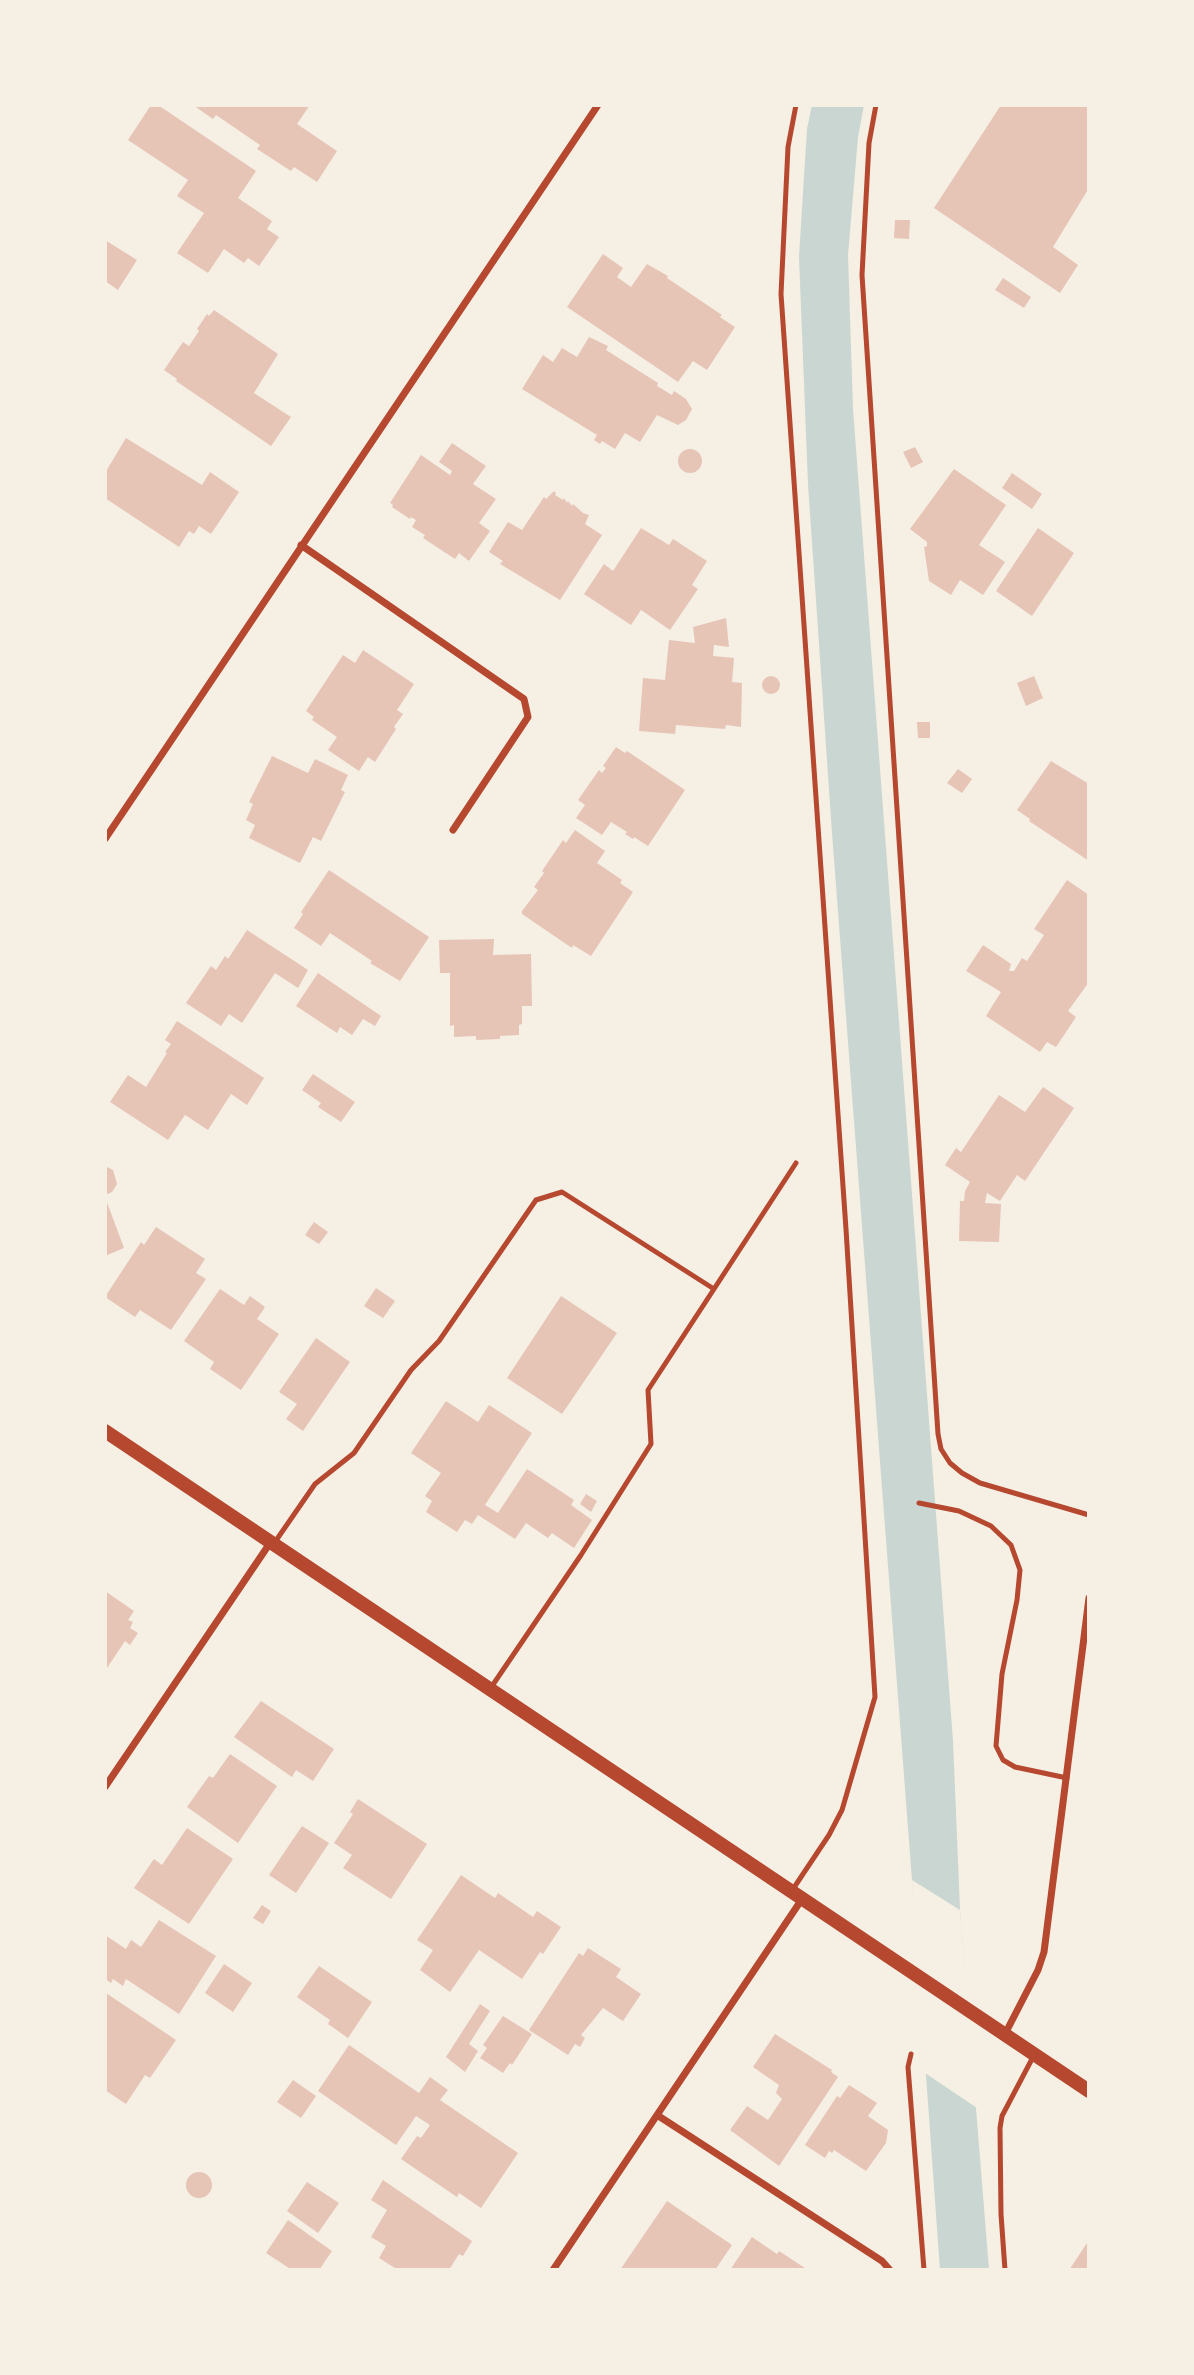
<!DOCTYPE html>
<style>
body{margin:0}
#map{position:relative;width:1194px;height:2375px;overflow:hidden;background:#f6efe4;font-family:"Nunito Sans",sans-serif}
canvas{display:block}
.frame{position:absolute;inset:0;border:107px solid #f6efe4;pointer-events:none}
</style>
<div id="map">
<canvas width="1194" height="2375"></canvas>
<div class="frame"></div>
</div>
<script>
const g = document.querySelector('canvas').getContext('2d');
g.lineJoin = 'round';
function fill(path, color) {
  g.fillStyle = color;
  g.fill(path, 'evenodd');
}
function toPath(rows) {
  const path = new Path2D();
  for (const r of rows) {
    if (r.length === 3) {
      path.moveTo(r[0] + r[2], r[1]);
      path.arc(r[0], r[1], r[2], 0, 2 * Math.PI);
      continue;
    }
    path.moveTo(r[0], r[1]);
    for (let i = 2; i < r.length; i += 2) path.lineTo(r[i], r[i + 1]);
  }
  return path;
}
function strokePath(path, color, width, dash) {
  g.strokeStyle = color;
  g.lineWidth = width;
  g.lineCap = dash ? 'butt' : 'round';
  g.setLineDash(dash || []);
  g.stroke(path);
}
fill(toPath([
 [812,105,864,105,858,137,848,255,853,409,953,1741,960,1910,989,2270,940,2270,912,1880,832,833,808,484,799,257,807,129]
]), '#c9d6d2');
fill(toPath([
 [912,1880,960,1910,977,2108,925,2073,917,1976]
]), '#f6efe4');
fill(toPath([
 [151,105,158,105,256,171,238,198,272,221,267,229,279,237,259,266,248,258,244,263,224,249,208,273,177,253,204,213,177,196,188,180,128,140],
 [193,105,310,105,297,124,337,151,317,182,294,167,291,171,257,149,260,145,216,115,213,119],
 [1001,105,1089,105,1089,188,1053,247,1078,265,1060,293,934,208],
 [895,220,910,220,909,239,894,238],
 [105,240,137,260,118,290,105,281],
 [603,254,623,268,617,277,631,287,647,264,668,276,667,278,722,315,720,317,735,327,707,370,693,361,678,382,567,307],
 [1003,278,1031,297,1024,308,995,290],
 [214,310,278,354,254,393,291,417,271,446,176,381,177,379,164,370,183,342,189,346,199,331,197,329,207,314,209,316],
 [589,337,608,346,606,350,658,383,657,386,672,395,674,391,686,399,692,409,686,420,678,425,657,415,640,442,625,433,615,449,602,441,600,444,594,440,597,435,522,389,543,355,553,362,562,348,577,357],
 [126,438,202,485,210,472,239,492,211,534,199,526,194,534,189,531,179,547,105,498,105,473],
 [452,443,486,466,473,484,496,499,479,523,490,531,469,561,459,553,455,559,423,538,425,535,412,527,416,520,411,517,410,519,392,507,393,505,390,503,421,455,450,475,452,471,439,462],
 [915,447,923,462,911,468,903,452],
 [690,461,12],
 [954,469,1006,505,979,545,1005,562,983,595,960,580,951,595,929,581,924,547,927,546,927,542,910,529],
 [1012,473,1042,494,1032,509,1002,488],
 [554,491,556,493,555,495,563,500,564,498,567,503,568,501,572,506,573,504,583,513,589,515,585,524,602,535,560,600,500,564,503,561,489,552,508,522,522,530,544,497,546,499],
 [641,528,669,545,673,539,707,561,692,585,698,589,670,630,641,610,631,625,584,594,604,564,613,571],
 [1038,528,1074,553,1032,616,996,591],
 [726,618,729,647,714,645,713,656,734,658,732,682,742,683,741,727,726,725,725,729,676,725,675,734,639,731,643,678,665,680,669,640,695,643,693,627],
 [363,650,414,684,397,710,403,714,394,727,396,729,375,762,368,757,359,771,328,750,337,737,312,720,314,717,306,711,343,655,355,663],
 [1034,676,1043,698,1026,706,1017,683],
 [771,685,9],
 [917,722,930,722,930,738,918,738],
 [616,747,625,753,627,751,685,790,648,846,634,837,633,839,625,834,627,832,611,822,602,835,576,818,585,805,578,800,599,770,602,773,606,768,603,766],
 [272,756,308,773,315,759,348,775,341,790,345,792,321,841,313,837,300,863,249,838,255,825,246,820,253,804,249,802],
 [1051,761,1089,784,1089,861,1029,821,1030,819,1017,810],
 [958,769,972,779,962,793,947,783],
 [575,830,605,851,597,863,622,880,620,883,633,892,591,956,573,945,572,948,522,914,522,911,538,890,534,887,544,873,542,871,563,840,566,843],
 [329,870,429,937,400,981,370,963,372,961,330,933,321,946,294,928,303,914,301,912],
 [1067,880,1089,895,1089,982,1068,1011,1076,1017,1056,1047,1047,1042,1040,1052,986,1016,1001,992,966,971,983,945,1011,964,1009,971,1014,971,1022,958,1027,961,1044,935,1034,929],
 [247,930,308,970,298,988,275,973,242,1023,229,1014,221,1026,186,1003,211,966,216,970,225,956,228,959],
 [494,939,493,955,531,954,532,1006,522,1006,522,1024,519,1025,519,1035,500,1036,500,1039,476,1040,476,1036,454,1037,454,1025,450,1026,450,973,440,973,439,940],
 [318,973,381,1016,375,1026,363,1019,352,1035,340,1027,337,1033,296,1006],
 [177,1021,264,1078,247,1105,231,1094,208,1130,185,1115,168,1140,110,1102,128,1075,146,1087,167,1053,165,1052,171,1044,165,1040],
 [313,1074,355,1102,341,1122,318,1107,321,1103,302,1090],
 [1043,1087,1074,1108,1025,1181,1017,1175,1000,1201,987,1193,985,1203,1001,1204,999,1242,959,1241,960,1201,964,1201,965,1191,970,1182,945,1165,956,1148,961,1152,999,1095,1025,1112],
 [105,1166,113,1170,117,1184,112,1192,105,1195],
 [105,1197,124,1248,105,1256],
 [314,1222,328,1232,319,1244,305,1235],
 [156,1227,205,1259,196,1273,206,1279,171,1330,140,1310,135,1317,105,1297,141,1242,144,1245],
 [376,1288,395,1301,383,1318,364,1306],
 [220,1289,244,1305,250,1296,265,1307,257,1319,279,1334,241,1390,210,1369,214,1362,184,1341],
 [561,1296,617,1333,562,1414,507,1378],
 [316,1338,350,1362,303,1431,286,1419,297,1404,279,1392],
 [446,1401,478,1422,489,1405,532,1433,485,1505,498,1513,527,1469,574,1500,571,1505,592,1520,574,1548,552,1533,548,1538,526,1523,515,1539,478,1515,472,1524,465,1520,457,1532,426,1512,432,1501,425,1496,441,1473,411,1453],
 [586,1494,597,1501,591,1512,580,1504],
 [105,1591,134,1611,128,1620,133,1622,130,1628,138,1633,130,1645,125,1641,105,1671],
 [261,1701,334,1749,313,1781,296,1770,292,1777,234,1737],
 [230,1754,277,1786,238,1843,187,1807,209,1776,213,1778],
 [358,1799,427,1844,391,1899,343,1868,352,1855,334,1843,353,1814,350,1812],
 [302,1826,329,1843,296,1893,269,1875],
 [187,1828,233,1859,189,1924,134,1888,154,1859,162,1865],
 [461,1875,495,1898,498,1893,533,1917,537,1911,561,1927,543,1954,540,1952,522,1979,479,1950,450,1992,420,1970,433,1950,417,1940],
 [262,1905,271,1911,263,1924,253,1918],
 [159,1920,216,1956,179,2014,126,1979,123,1986,113,1979,111,1983,105,1979,105,1935,126,1949,131,1940,141,1947],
 [588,1948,621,1969,616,1977,641,1994,623,2021,603,2008,581,2035,585,2038,580,2047,575,2044,568,2055,529,2030,579,1953,583,1956],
 [224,1964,252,1983,233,2012,205,1993],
 [319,1966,372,2002,348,2038,328,2024,330,2020,297,1997],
 [106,1993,176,2040,150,2078,145,2075,126,2104,105,2090],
 [480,2004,490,2011,469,2044,478,2051,465,2072,446,2057],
 [503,2016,532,2034,512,2065,510,2063,503,2073,480,2058,487,2048,483,2045],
 [775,2034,832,2070,831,2072,838,2077,779,2166,730,2130,747,2106,768,2120,782,2099,776,2093,779,2085,753,2067],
 [349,2045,419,2093,430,2077,448,2090,440,2100,518,2153,481,2208,459,2193,457,2197,401,2159,417,2136,421,2138,430,2125,416,2116,396,2145,318,2091],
 [293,2080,316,2096,301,2118,277,2102],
 [849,2085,877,2103,868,2116,888,2130,886,2143,866,2171,834,2150,832,2153,829,2151,825,2158,805,2145,837,2096,840,2098],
 [199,2185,13],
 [383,2180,472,2241,463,2256,459,2254,449,2270,398,2270,379,2258,386,2246,371,2237,387,2210,371,2200],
 [307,2182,339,2203,318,2233,287,2211],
 [667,2201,732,2245,715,2270,620,2270],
 [288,2220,332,2251,319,2270,292,2270,266,2253],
 [752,2237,777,2254,779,2251,808,2270,730,2270],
 [1089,2240,1089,2270,1069,2270]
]), '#e6c5b7');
strokePath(toPath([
 [876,105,869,143,862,275,938,1434,941,1449,950,1463,962,1473,980,1483,1089,1515],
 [714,1289,796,1163],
 [919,1503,959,1511,991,1526,1011,1545,1020,1570,1017,1600,1002,1674,996,1746,1003,1760,1015,1767,1067,1778],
 [275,1542,315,1484,354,1453,411,1370,439,1341,536,1200,562,1192,714,1289,648,1390,651,1444,581,1555,490,1689],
 [793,1889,829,1835,842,1810,875,1697,846,1229,781,294,788,147,796,105],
 [911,2054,908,2067,924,2270],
 [1005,2270,1001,2214,1000,2128,1002,2116,1033,2057]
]), '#b5482f', 5);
strokePath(toPath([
 [301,545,524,699,528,717,453,830],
 [105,839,598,105],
 [105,1787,270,1543],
 [1005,2034,1038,1970,1044,1952,1089,1598],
 [657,2115,882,2261,890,2270],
 [553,2270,802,1899]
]), '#b5482f', 7);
strokePath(toPath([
 [105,1431,1089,2091]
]), '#b5482f', 14);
</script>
